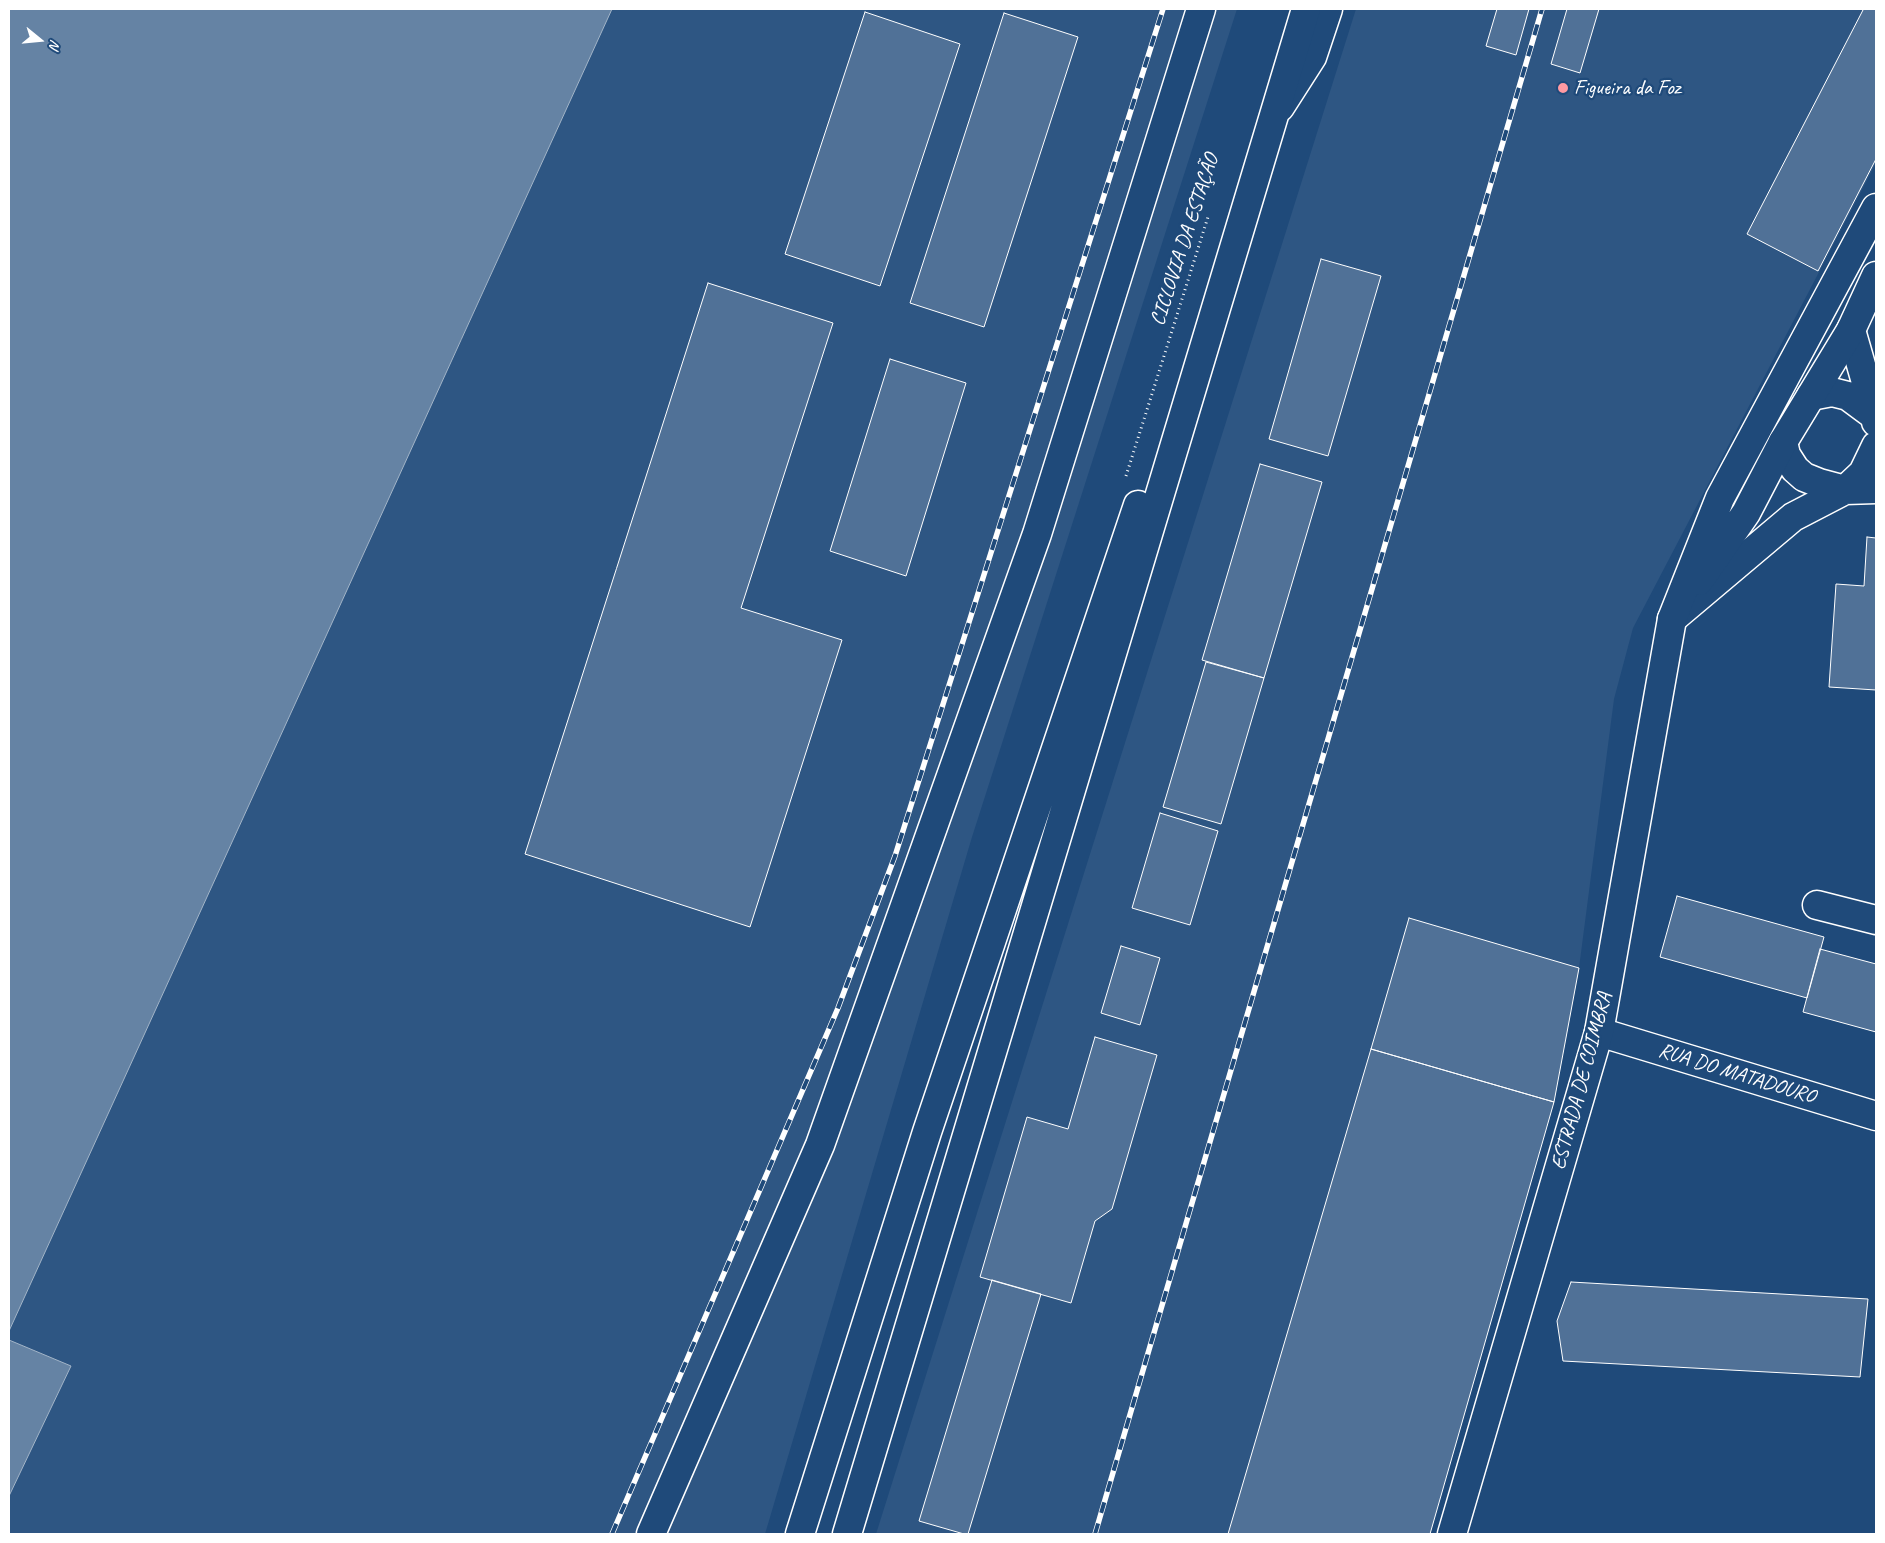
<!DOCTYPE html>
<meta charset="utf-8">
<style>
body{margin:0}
#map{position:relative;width:1885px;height:1543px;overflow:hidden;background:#1f4a7a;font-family:Caveat,sans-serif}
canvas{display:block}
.frame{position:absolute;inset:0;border:10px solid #fff;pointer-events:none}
.north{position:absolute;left:15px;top:15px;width:50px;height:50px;-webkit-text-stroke:4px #1f4a7a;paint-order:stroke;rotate:107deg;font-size:14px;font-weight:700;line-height:20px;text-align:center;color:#fff}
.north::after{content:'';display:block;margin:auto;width:18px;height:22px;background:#fff;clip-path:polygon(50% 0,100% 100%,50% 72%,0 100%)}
</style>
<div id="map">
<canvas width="1885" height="1543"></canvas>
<div class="frame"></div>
<div class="north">N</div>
</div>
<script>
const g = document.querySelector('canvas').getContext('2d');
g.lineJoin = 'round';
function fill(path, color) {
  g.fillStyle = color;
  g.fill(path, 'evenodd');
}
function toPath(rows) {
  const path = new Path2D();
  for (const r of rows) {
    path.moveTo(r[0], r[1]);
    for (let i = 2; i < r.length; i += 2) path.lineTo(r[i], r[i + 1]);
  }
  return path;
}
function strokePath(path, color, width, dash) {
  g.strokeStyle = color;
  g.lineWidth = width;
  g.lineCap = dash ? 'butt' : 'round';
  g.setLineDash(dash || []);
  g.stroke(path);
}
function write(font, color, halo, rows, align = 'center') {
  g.font = font + ' Caveat,sans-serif';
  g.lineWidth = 4.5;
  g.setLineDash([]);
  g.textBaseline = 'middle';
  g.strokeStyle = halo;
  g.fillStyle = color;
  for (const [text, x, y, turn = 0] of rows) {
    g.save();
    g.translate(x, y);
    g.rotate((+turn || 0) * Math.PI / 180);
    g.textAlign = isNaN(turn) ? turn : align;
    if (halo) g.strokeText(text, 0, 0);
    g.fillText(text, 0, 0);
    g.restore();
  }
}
fill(toPath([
 [612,9,1237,9,972,837,765,1534,9,1534,9,1496,71,1366,9,1340,9,1331],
 [1356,9,1876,9,1876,163,1633,628,1614,699,1579,968,1554,1102,1430,1534,876,1534]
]), '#2e5683');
const water = toPath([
 [9,9,612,9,9,1331,9,9],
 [9,1340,71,1366,9,1496,9,1340]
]);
fill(water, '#6583a4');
strokePath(water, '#a3b5c8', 1);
const building = toPath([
 [1497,9,1529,9,1516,55,1486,46,1497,9],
 [1567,9,1599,9,1580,73,1551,64,1567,9],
 [1860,9,1876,9,1876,159,1818,271,1747,234,1863,10,1860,9],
 [865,12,960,44,880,286,785,254,865,12],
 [1004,13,1078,37,984,327,910,303,1004,13],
 [1321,259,1381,276,1328,456,1269,439,1321,259],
 [708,283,833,323,741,608,842,640,750,927,525,854,708,283],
 [890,359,966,383,906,576,830,551,890,359],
 [1260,464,1322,482,1264,678,1202,660,1260,464],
 [1867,537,1876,538,1876,690,1829,687,1836,584,1864,586,1867,537],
 [1206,662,1264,678,1221,824,1163,807,1206,662],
 [1160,813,1218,831,1190,925,1132,908,1160,813],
 [1677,896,1824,937,1807,998,1660,957,1677,896],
 [1409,918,1579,968,1554,1102,1371,1049,1409,918],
 [1121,946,1160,958,1140,1025,1101,1013,1121,946],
 [1820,949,1876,964,1876,1032,1803,1012,1820,949],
 [1095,1037,1157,1055,1112,1209,1095,1221,1071,1303,980,1277,1027,1117,1068,1129,1095,1037],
 [1371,1049,1554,1102,1430,1534,1228,1534,1371,1049],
 [992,1280,1041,1294,968,1534,964,1534,919,1521,992,1280],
 [1571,1282,1868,1299,1860,1377,1563,1361,1557,1321,1571,1282]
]);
fill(building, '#507197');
strokePath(building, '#fff', 1);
const minor = toPath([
 [1280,107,1312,57,1328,9],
 [1851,330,1876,417],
 [1811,396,1832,392,1848,396,1875,416,1876,422],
 [1783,442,1786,455,1795,469,1804,477,1819,483,1845,490,1863,473,1876,446],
 [1672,619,1793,517,1845,490,1876,489],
 [1817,905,1876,920],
 [1599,1032,1876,1116],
 [651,1534,820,1145,1037,534,1201,9]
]);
const major = toPath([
 [1699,581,1746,513,1783,442,1851,330,1876,276],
 [800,1534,927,1132,1138,505],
 [847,1534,1306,9],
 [1452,1534,1599,1032,1672,619,1720,498,1876,208]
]);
strokePath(minor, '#fff', 31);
strokePath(major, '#fff', 31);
strokePath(toPath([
 [1126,476,1208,217]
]), '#fff', 3, [1, 4]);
strokePath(minor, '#1f4a7a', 28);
strokePath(major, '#1f4a7a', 28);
const rail = toPath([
 [612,1534,838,1008,895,856,1163,9],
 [1095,1534,1542,9]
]);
strokePath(rail, '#fff', 5.5);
strokePath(rail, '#1f4a7a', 4, [11]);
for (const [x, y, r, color] of [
 [1563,88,6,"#ff9aa2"]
]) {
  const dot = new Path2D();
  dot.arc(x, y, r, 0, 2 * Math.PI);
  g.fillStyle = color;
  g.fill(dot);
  strokePath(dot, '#1f4a7a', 2);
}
write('21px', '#fff', '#1f4a7a', [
 ["Figueira da Foz",1574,88]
], 'left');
write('21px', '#fff', '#1f4a7a', [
 ["CICLOVIA DA ESTAÇÃO",1185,240,-72],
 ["RUA DO MATADOURO",1737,1074,17],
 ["ESTRADA DE COIMBRA",1582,1081,-75]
]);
</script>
